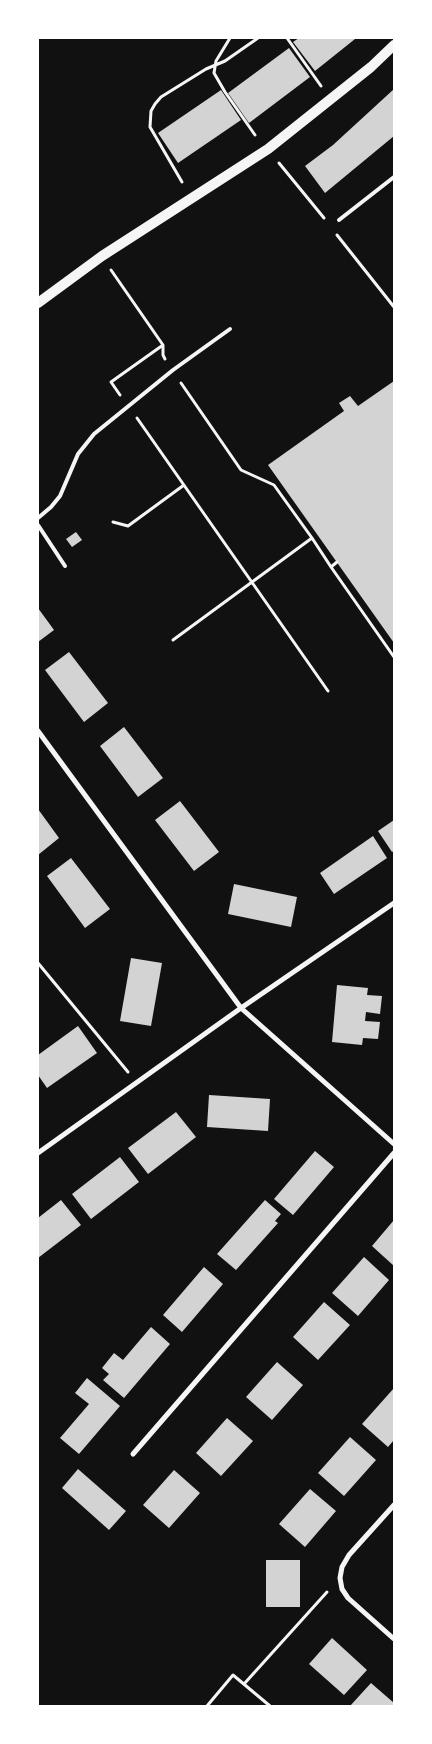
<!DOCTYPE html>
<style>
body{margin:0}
#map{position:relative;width:432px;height:1744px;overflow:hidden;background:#111;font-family:Signika,sans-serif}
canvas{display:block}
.frame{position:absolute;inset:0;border:39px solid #fff;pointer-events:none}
</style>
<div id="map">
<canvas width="432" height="1744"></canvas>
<div class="frame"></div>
</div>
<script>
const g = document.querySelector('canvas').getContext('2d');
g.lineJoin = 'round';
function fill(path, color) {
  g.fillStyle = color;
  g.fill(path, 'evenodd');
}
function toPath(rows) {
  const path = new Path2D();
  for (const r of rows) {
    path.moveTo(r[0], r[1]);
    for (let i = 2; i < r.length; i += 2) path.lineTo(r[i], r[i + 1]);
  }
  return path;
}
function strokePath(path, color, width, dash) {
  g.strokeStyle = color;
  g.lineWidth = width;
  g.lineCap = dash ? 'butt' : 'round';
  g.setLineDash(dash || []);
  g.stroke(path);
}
fill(toPath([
 [299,38,354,38,355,39,315,71,293,42],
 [289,48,310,77,249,123,228,93],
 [394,89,394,131,393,132,394,136,325,193,305,166,333,145],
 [221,90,241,120,178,163,158,133],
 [394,381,394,643,268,465,344,411,339,403,350,396,358,406],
 [76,532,82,540,72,547,66,539],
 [38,608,54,630,38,642],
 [69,652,108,703,84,722,45,670],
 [124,727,163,778,138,797,100,746],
 [180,801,219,852,194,871,155,820],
 [38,809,59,838,38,855],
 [394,820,394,851,392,852,378,831],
 [373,836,387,858,334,894,320,873],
 [71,858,110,909,85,928,47,876],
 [234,884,297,897,291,927,228,914],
 [131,958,162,963,151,1026,120,1021],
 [337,985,368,988,367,995,382,996,380,1014,366,1012,365,1021,380,1022,378,1039,363,1038,362,1045,332,1042],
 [78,1026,97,1053,47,1088,38,1075,38,1055],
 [209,1095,270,1099,268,1131,207,1127],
 [176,1112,196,1137,148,1174,128,1148],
 [315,1151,334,1167,293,1215,274,1199],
 [120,1157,139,1182,91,1219,72,1194],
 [61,1200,81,1225,38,1258,38,1218],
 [265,1200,281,1214,275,1221,278,1223,236,1270,217,1254],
 [394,1220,394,1266,372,1246],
 [364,1257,389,1280,358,1316,332,1293],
 [204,1267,223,1284,182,1332,163,1315],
 [324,1302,350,1325,318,1360,293,1337],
 [151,1327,170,1344,124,1398,103,1380,109,1374,102,1368,114,1353,123,1360],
 [277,1362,303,1385,272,1420,246,1397],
 [87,1378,120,1406,79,1454,60,1438,89,1404,75,1393],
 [394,1388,394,1440,388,1447,362,1424],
 [227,1418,253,1441,221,1476,196,1453],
 [350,1437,376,1460,344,1496,318,1473],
 [78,1469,126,1511,109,1530,62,1488],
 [174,1470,200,1493,169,1528,143,1505],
 [310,1489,336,1511,305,1547,279,1524],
 [266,1560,300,1560,300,1607,266,1607],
 [332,1638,367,1670,344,1695,309,1664],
 [371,1683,394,1703,394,1706,350,1706]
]), '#d3d3d3');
strokePath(toPath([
 [230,38,216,61,214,73,225,92,255,135],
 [287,38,321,86],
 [279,163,324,218],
 [182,182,150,127,151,111,155,104,161,97,206,69,225,61,258,38],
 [337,235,394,307],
 [111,270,163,345,163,355,165,359],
 [181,383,241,470,274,485,312,538],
 [120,395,111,382,163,345],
 [137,418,328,691],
 [113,522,128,526,184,485],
 [331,567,394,657],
 [173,640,312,538,331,567,337,562],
 [38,963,128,1072],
 [244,1684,327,1592],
 [207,1706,233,1675,270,1706]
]), '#f5f5f5', 3);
strokePath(toPath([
 [339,220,394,177],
 [38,518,51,507,60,496,78,454,94,434,173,370,230,329],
 [38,525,65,566]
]), '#f5f5f5', 4);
strokePath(toPath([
 [38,731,241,1008,394,1144],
 [38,1153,241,1008,394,903],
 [133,1454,394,1153],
 [394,1505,349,1555,342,1567,340,1578,342,1589,348,1598,394,1639]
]), '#f5f5f5', 5);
strokePath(toPath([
 [38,303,102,256,268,149,371,67,394,45]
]), '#f5f5f5', 10);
</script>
